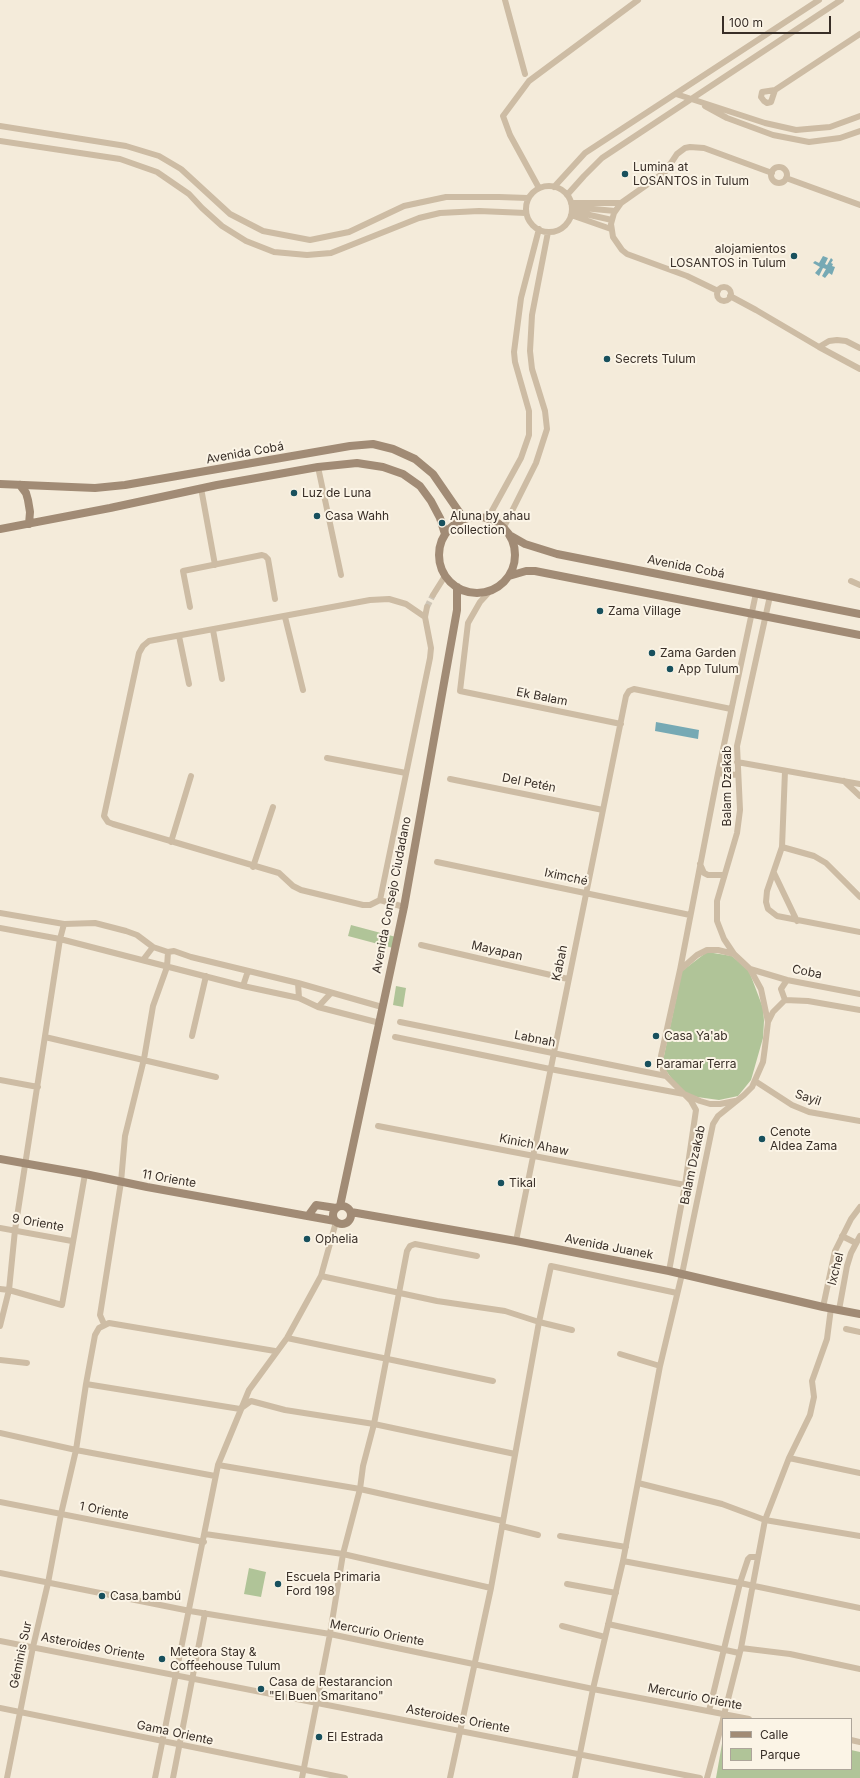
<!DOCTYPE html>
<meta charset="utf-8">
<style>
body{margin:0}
#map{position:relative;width:860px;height:1778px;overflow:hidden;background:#f4ebda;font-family:Inter,sans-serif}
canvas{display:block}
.legend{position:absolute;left:722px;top:1718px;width:130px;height:52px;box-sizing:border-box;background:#fbf4e6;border:1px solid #ada59a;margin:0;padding:5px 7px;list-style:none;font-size:12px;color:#382e27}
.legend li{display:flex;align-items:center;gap:8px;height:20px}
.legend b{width:20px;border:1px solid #ada59a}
.scale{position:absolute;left:722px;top:16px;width:109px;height:18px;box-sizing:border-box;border:2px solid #382e27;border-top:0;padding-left:5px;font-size:12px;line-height:14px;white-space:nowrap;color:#382e27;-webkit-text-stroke:3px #fbf4e6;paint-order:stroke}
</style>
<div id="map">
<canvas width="860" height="1778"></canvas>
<ul class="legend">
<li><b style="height:5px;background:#a18b75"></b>Calle</li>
<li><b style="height:11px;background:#b0c498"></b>Parque</li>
</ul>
<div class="scale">100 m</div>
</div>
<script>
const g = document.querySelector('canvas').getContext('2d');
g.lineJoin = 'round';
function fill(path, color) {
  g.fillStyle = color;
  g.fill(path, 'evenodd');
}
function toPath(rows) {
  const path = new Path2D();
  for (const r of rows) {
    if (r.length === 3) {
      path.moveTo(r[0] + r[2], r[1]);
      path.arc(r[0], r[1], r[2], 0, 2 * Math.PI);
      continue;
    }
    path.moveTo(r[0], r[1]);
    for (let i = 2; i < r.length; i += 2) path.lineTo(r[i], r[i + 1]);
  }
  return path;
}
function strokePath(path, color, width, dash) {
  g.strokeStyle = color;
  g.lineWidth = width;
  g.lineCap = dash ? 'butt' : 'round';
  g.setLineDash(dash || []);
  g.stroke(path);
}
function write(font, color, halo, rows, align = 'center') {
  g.font = font + ' Inter,sans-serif';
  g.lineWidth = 4;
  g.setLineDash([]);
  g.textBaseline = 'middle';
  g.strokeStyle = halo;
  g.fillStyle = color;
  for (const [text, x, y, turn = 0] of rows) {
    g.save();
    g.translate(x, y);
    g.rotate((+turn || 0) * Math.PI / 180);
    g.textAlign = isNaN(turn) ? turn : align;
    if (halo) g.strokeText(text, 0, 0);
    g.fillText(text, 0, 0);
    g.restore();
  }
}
fill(toPath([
 [351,925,396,937,393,948,348,936],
 [707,952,732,956,749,971,763,1008,764,1021,763,1038,751,1080,738,1096,719,1100,697,1097,684,1092,672,1079,662,1065,682,971],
 [396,986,406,988,403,1007,393,1005],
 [249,1568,266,1572,261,1597,244,1594],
 [723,1738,723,1769,851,1769,851,1750,860,1752,860,1778,716,1778]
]), '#b0c498');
fill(toPath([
 [823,256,828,258,825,264,827,265,831,258,833,260,831,263,833,264,832,266,835,267,832,275,829,273,825,278,822,276,826,269,823,268,819,276,815,273,820,267,813,263,815,261,819,263],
 [656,722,699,730,698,739,655,731]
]), '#76a9b4');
strokePath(toPath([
 [427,607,433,595]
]), '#cec5b6', 6, [6, 3]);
strokePath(toPath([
 [505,0,525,74],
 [775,90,771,102,767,103,764,101,761,97,762,92,775,90,860,34],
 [676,94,765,123,796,130,830,127,860,116],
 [705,106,727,118,773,135,809,142,840,138,860,131],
 [0,126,126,146,159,156,181,169,230,214,263,231,310,240,349,232,404,206,446,197,499,197,528,198],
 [0,141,120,159,157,172,189,194,202,208,222,226,246,241,274,252,307,255,331,253,419,218,440,213,479,211,526,213],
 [779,175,8],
 [786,178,860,205],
 [549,209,23],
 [554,187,585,153,819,0],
 [539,188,510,135,503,116,529,81,638,0],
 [567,195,584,176,602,158,841,0],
 [571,203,621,203],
 [572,207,615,211],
 [572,211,612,220],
 [571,215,611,229],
 [724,294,7],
 [718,291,687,276,627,254,622,250,613,237,611,224,614,213,621,203,665,172,677,154,685,148,690,147,704,148,772,173],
 [730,296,756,310,819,347,860,369],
 [819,347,829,341,837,340,846,341,860,348],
 [318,467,341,575],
 [201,488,215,565],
 [488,518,521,458,529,435,529,411,515,362,514,352,521,298,539,229],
 [504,527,536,463,547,429,545,411,532,369,530,351,532,315,548,232],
 [851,581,860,585],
 [491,590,480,602,468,623,460,691,621,724],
 [433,595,445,576],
 [190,607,183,571,262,555,265,556,268,559,275,599],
 [285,617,303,690],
 [213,630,222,679],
 [179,636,189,684],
 [327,758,406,773],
 [737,762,860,784],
 [785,771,782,847,767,891,766,902,768,909,777,916,860,932],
 [718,773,737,775],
 [450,779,603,810],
 [844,781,860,796],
 [171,842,191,776],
 [782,847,814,856,826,863,860,897],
 [437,862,690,915],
 [700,864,704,873,708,875,724,875],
 [253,867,273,807],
 [774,873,797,921],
 [380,900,430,658,431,648,425,617,427,607],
 [404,907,380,900,370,905,363,905,301,890,293,886,279,873,113,824,108,822,104,816,139,653,143,646,149,641,370,600,389,599,406,604,425,617],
 [0,913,64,924],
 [0,928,60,939,243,986,299,998,318,1007,380,1023],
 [421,945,568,979],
 [143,960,153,947],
 [681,969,697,955,707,950,718,950,734,954],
 [750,969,787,980,860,994],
 [298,983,299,998],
 [243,986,248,971],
 [785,1000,781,989,787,980],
 [318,1007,331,993],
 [400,1022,666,1076],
 [768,1022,773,1012,785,1000,808,1001,860,1010],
 [192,1036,206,976],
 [45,1037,216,1077],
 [395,1037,550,1069,684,1094,700,1101,710,1104,720,1104,735,1101],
 [0,1080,38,1087],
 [755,1081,792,1105,809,1112,860,1121],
 [378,1126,685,1185],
 [0,1228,72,1241],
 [842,1236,856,1243],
 [516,1241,626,696,629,691,634,689,731,709],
 [669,1271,685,1185,696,1110,691,1101,666,1076,661,1066,661,1056,680,970,718,773,756,593],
 [321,1276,437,1301,505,1311,539,1322,572,1330],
 [0,1289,9,1290,62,1305,85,1174],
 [823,1307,835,1251,851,1219,860,1207],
 [839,1310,847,1266,851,1253,860,1236],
 [104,1324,100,1315,121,1182,125,1136,144,1059,153,1006,167,967,168,952],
 [0,1326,9,1290,15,1230,60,939,64,924,95,923,126,931,137,935,153,947,168,952,174,951,191,957,298,983,382,1007],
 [846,1329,860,1332],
 [287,1338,493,1381],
 [0,1360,27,1363],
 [660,1366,682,1274,713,1124,718,1116,744,1095,752,1087,763,1062,765,1047,768,1022,761,989,750,969,734,954,724,939,717,921,717,901,737,833,740,810,737,746,770,596],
 [86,1384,240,1409,251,1401,285,1410,374,1424,515,1454],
 [0,1433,76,1450,215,1476],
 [789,1458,860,1473],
 [218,1465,360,1489,503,1521],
 [638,1483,722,1504,765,1520,860,1536],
 [0,1502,204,1542],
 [502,1526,538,1535],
 [205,1534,343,1554,491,1588],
 [560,1536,626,1547],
 [758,1557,750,1557,748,1559,740,1583,860,1608],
 [623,1561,740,1583,709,1711],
 [0,1573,190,1611,330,1634,593,1689,749,1719],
 [567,1584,616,1593],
 [608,1624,739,1653],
 [562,1626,605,1637],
 [0,1641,700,1778],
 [741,1648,790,1654,860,1669],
 [0,1708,345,1778],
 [723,1719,741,1648,765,1520,789,1458,810,1415,814,1397,812,1381,827,1339,831,1308],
 [851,1740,860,1742],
 [7,1778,33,1647,48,1583,61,1514,76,1450,86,1384,95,1335,99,1328,109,1323,275,1351],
 [155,1778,218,1465,249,1390,287,1338,321,1276,336,1222],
 [173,1778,205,1613],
 [302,1778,330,1634,343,1554,360,1489,363,1466,374,1424,407,1251,410,1246,415,1244,477,1256],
 [450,1778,491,1588,539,1322,551,1266,677,1293],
 [575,1778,593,1689,623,1561,660,1366,620,1354],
 [707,1778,723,1720]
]), '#cdbca4', 6);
strokePath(toPath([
 [0,484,95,488,125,485,350,446,373,444,393,449,415,459,433,474,464,519],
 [20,485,26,493,28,500,30,512,29,524],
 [477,555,38],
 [0,529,110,508,217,485,318,467,357,463,383,467,403,474,420,486,431,501,440,518,445,534],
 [511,536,525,544,557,554,860,614],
 [509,576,526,571,535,571,860,635],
 [0,1159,85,1174,147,1187,335,1221],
 [342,1215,9],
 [340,1206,404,907,457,610,457,587],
 [351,1212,516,1241,669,1271,823,1307,860,1314],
 [308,1216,316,1205,336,1208]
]), '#a18b75', 8);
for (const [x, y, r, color] of [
 [625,174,4,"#18505d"],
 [794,256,4,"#18505d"],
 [607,359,4,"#18505d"],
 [294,493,4,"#18505d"],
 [317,516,4,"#18505d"],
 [442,523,4,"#18505d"],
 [600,611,4,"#18505d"],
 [652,653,4,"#18505d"],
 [670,669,4,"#18505d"],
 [656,1036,4,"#18505d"],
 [648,1064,4,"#18505d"],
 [762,1139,4,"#18505d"],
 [501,1183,4,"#18505d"],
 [307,1239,4,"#18505d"],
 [278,1584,4,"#18505d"],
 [102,1596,4,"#18505d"],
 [162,1659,4,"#18505d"],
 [261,1689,4,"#18505d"],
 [319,1737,4,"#18505d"]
]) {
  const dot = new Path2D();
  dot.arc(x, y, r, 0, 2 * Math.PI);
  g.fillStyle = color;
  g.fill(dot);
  strokePath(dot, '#fbf4e6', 1.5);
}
write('12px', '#382e27', '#fbf4e6', [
 ["Lumina at",633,167],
 ["LOSANTOS in Tulum",633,181],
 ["alojamientos",786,249,"right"],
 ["LOSANTOS in Tulum",786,263,"right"],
 ["Secrets Tulum",615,359],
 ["Luz de Luna",302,493],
 ["Casa Wahh",325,516],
 ["Aluna by ahau",450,516],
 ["collection",450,530],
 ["Zama Village",608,611],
 ["Zama Garden",660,653],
 ["App Tulum",678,669],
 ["Casa Ya'ab",664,1036],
 ["Paramar Terra",656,1064],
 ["Cenote",770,1132],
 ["Aldea Zama",770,1146],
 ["Tikal",509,1183],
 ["Ophelia",315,1239],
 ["Escuela Primaria",286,1577],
 ["Ford 198",286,1591],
 ["Casa bambú",110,1596],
 ["Meteora Stay &",170,1652],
 ["Coffeehouse Tulum",170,1666],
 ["Casa de Restarancion",269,1682],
 ["\"El Buen Smaritano\"",269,1696],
 ["El Estrada",327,1737]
], 'left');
write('12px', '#382e27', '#fbf4e6', [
 ["Avenida Cobá",245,453,-10],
 ["Avenida Cobá",686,567,11],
 ["Ek Balam",542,697,11],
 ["Del Petén",529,783,11],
 ["Balam Dzakab",727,786,-90],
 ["Iximché",566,877,12],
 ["Avenida Consejo Ciudadano",392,895,-79],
 ["Mayapan",497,951,13],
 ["Kabah",560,963,-78],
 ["Coba",807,972,11],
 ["Labnah",535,1039,11],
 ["Sayil",808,1098,18],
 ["Kinich Ahaw",534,1145,11],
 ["Balam Dzakab",693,1165,-78],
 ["11 Oriente",169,1179,10],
 ["9 Oriente",38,1223,10],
 ["Avenida Juanek",609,1247,11],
 ["Ixchel",836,1269,-76],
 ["1 Oriente",104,1511,11],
 ["Mercurio Oriente",377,1633,11],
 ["Asteroides Oriente",93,1647,11],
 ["Géminis Sur",21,1655,-78],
 ["Mercurio Oriente",695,1697,11],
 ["Asteroides Oriente",458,1719,11],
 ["Gama Oriente",175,1733,12]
]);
</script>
